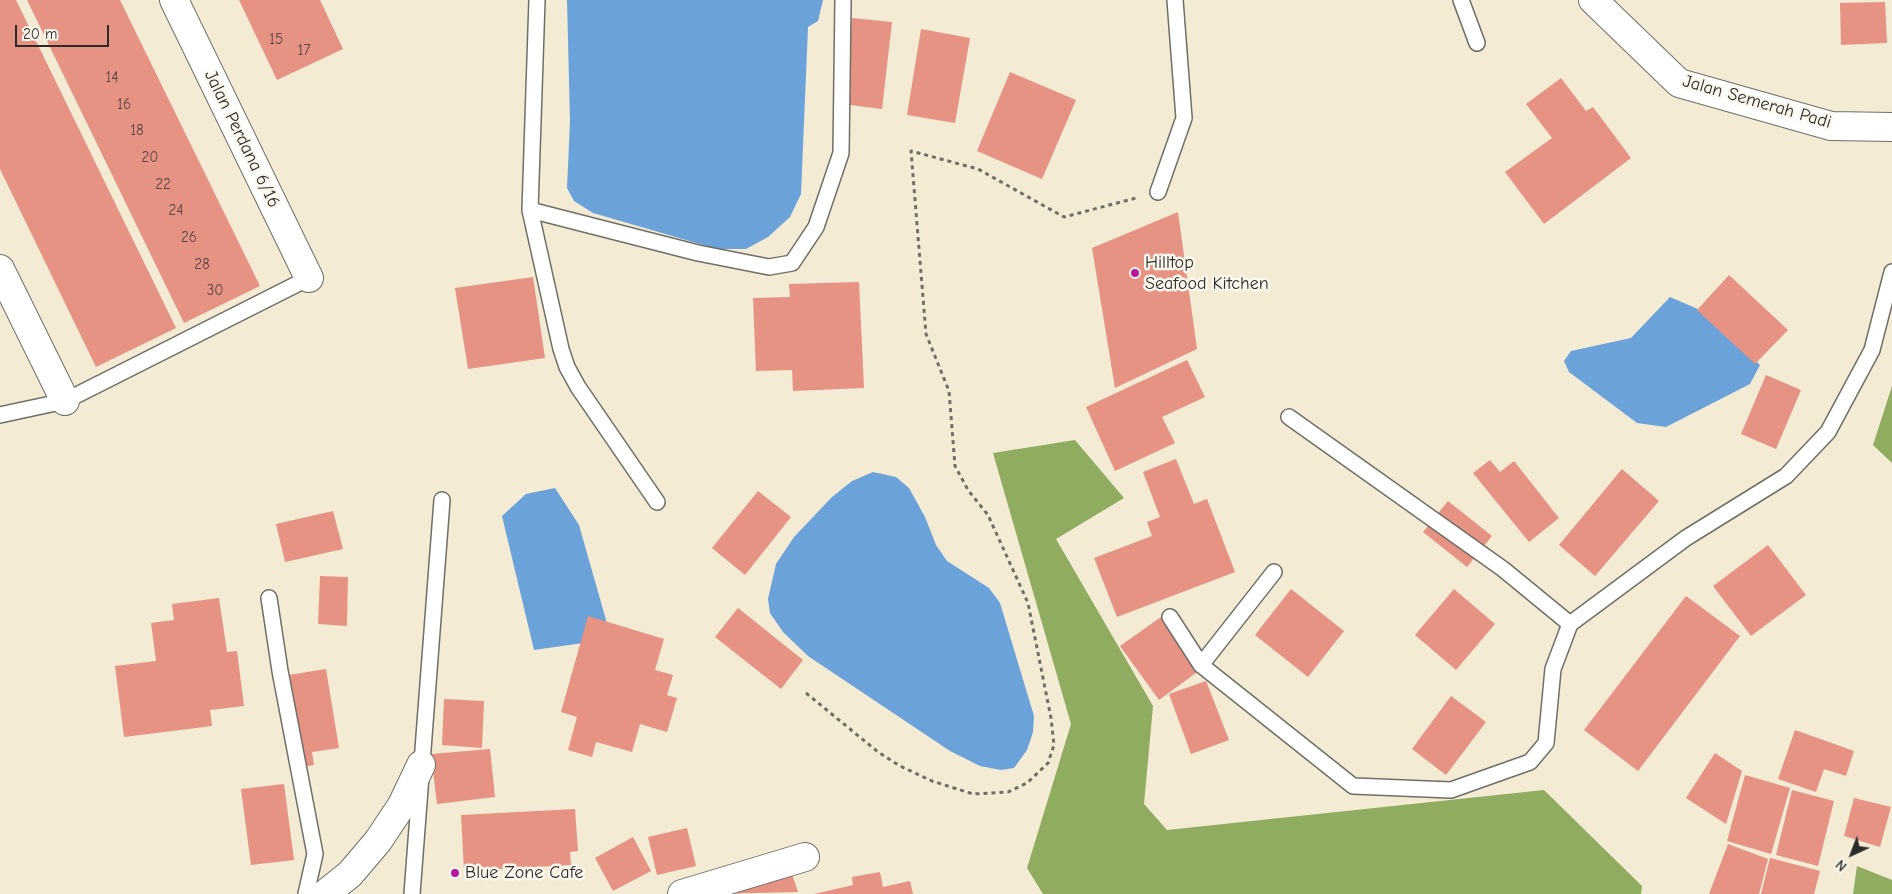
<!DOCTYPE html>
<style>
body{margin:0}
#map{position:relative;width:1892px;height:894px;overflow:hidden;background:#f4ebd4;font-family:"Comic Neue",sans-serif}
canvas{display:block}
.north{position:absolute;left:1827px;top:829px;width:50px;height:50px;-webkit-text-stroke:4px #fbf7ec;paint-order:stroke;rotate:223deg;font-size:14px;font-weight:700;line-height:20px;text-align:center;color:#2b2b2b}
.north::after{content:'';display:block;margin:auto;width:18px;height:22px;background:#2b2b2b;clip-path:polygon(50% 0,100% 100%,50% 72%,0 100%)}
.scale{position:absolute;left:15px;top:25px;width:94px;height:22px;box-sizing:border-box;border:2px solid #2b2b2b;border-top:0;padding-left:6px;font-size:15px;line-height:18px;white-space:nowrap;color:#2b2b2b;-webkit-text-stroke:4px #fbf7ec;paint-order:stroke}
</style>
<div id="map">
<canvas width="1892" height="894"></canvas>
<div class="north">N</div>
<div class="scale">20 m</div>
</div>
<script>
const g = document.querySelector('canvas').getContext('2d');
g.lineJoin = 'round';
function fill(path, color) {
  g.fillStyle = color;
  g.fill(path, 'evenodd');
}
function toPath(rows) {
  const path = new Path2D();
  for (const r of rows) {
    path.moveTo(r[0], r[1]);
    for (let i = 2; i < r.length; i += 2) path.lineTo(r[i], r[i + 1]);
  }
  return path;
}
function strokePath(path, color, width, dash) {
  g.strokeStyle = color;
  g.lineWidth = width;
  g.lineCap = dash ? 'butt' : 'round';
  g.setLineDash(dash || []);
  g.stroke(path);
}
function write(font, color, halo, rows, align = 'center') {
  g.font = font + ' "Comic Neue",sans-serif';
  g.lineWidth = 5;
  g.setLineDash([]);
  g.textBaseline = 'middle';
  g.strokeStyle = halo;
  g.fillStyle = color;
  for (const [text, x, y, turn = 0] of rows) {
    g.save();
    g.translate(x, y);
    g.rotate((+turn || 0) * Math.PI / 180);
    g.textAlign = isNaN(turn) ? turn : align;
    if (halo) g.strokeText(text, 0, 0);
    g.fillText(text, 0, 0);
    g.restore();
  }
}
fill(toPath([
 [1892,386,1892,463,1873,445],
 [1075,440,1124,498,1056,539,1153,706,1144,804,1167,830,1544,790,1642,886,1641,894,1043,894,1027,868,1071,724,993,453],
 [1857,866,1892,880,1892,894,1853,894]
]), '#8fac60');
fill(toPath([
 [567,0,823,0,818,21,808,27,801,194,790,217,768,237,746,249,717,249,593,213,574,201,567,188,570,121],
 [1670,297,1700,310,1760,365,1750,384,1666,427,1637,423,1569,372,1564,361,1571,351,1631,338],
 [873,472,896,477,909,488,925,517,936,545,947,561,989,588,1000,603,1034,716,1033,732,1027,750,1014,768,1001,770,980,766,950,751,808,656,783,632,770,613,768,599,776,564,794,537,832,497,852,481],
 [555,488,579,525,608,627,590,642,534,650,502,516,526,494]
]), '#6aa2d9');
fill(toPath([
 [0,0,16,0,176,328,96,367,0,169],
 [27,0,120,0,260,286,184,323],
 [239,0,320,0,343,49,277,80],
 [1885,2,1887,43,1841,45,1840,3],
 [852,18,892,22,882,109,842,104],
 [921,29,970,38,955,123,907,115],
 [1010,72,1076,100,1042,179,977,151],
 [1561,78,1586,111,1593,107,1631,158,1544,224,1505,172,1552,138,1526,104],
 [1178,212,1197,349,1115,388,1092,248],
 [1729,275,1788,330,1755,364,1697,310],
 [533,277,545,358,468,369,455,288],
 [859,282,864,388,793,391,792,370,756,371,753,298,790,297,789,284],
 [1187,360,1205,397,1162,417,1175,443,1115,471,1086,407],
 [1766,375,1801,390,1776,449,1741,434],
 [1176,459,1194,504,1207,499,1235,572,1117,617,1094,558,1152,536,1147,522,1160,517,1143,472],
 [1490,460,1500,472,1514,461,1559,518,1529,542,1473,473],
 [1622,469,1659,501,1595,576,1559,545],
 [758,491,791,517,745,575,712,548],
 [1448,501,1492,536,1467,567,1423,532],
 [333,511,343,549,285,562,276,524],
 [1768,545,1806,595,1751,636,1713,586],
 [320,576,348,577,347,626,318,624],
 [1291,589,1344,631,1308,677,1255,635],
 [1454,589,1495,624,1456,670,1415,635],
 [1686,596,1740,636,1638,771,1584,730],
 [219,598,227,652,237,651,244,706,210,710,212,726,124,737,115,666,156,661,151,623,174,620,172,604],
 [738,608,803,660,781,689,715,637],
 [588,616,664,639,655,670,673,675,667,695,677,698,667,732,640,724,632,752,596,742,592,757,568,750,577,717,561,712],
 [1161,617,1200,670,1159,700,1120,646],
 [326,669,339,748,312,752,314,765,296,768,282,676],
 [1206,681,1229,740,1191,754,1169,694],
 [1451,696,1486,722,1446,775,1412,749],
 [444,699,484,701,482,748,442,745],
 [1795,730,1854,751,1846,776,1824,769,1816,792,1778,779],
 [490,749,495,797,437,804,431,754],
 [1715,753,1742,771,1726,824,1686,798],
 [1745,775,1790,788,1771,854,1727,841],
 [284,784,294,860,251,865,241,789],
 [1792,790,1834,801,1818,866,1776,855],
 [1854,798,1891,807,1880,847,1844,836],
 [575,809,578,851,570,852,571,865,464,871,461,815],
 [687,828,696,866,657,875,648,837],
 [633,837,651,871,613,891,595,858],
 [1728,844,1768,859,1759,894,1709,894],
 [1770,858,1820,871,1814,894,1761,894],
 [789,865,798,892,715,894],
 [880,872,883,887,910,881,913,894,814,894,853,885,852,877]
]), '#e69384');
const service = toPath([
 [1461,0,1477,43],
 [1158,192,1184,118,1175,0],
 [530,210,537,0],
 [0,415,65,401,309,278],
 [1289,417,1503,569,1570,624],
 [657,502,578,387,567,367,561,349,530,210,698,253,769,267,792,263,816,227,841,153,843,0],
 [269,598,280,671,315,854,306,894],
 [1170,617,1201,665,1353,786,1451,790,1530,762,1546,743,1553,669,1570,624,1686,538,1786,476,1828,432,1872,350,1892,272],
 [1201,665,1274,572],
 [412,894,442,500]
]);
const minor = toPath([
 [174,0,309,278],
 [1593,0,1679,83,1831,126,1892,127],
 [0,269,65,401],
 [325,894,350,874,378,841,402,805,421,765],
 [682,894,805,857]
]);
strokePath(service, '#716e66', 18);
strokePath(minor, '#716e66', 30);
strokePath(toPath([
 [806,693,878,752,900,766,932,781,973,794,1008,792,1027,783,1048,763,1054,745,1051,718,1028,603,988,515,968,490,955,466,949,391,926,334,911,151,978,169,1064,217,1136,198]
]), '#716e66', 3, [4, 4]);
strokePath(service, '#fff', 15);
strokePath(minor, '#fff', 28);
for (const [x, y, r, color] of [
 [1135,273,5,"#b5179e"],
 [455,873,5,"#b5179e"]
]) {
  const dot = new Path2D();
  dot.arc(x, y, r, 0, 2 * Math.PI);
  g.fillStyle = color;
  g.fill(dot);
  strokePath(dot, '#fbf7ec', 2);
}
write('15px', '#5a4541', null, [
 ["15",276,40],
 ["17",304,51],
 ["14",112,78],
 ["16",124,105],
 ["18",137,131],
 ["20",150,158],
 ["22",163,185],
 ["24",176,211],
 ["26",189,238],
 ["28",202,265],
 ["30",215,291]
]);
write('18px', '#2b2b2b', '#fbf7ec', [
 ["Jalan Semerah Padi",1757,102,16],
 ["Jalan Perdana 6/16",242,139,64]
]);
write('18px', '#2b2b2b', '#fbf7ec', [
 ["Hilltop",1145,263],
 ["Seafood Kitchen",1145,284],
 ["Blue Zone Cafe",465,873]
], 'left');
</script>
